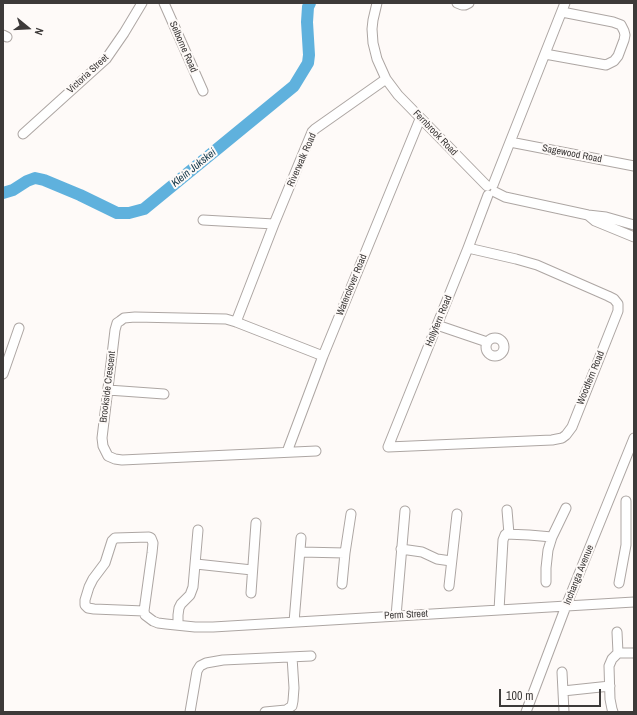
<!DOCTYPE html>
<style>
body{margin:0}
#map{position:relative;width:637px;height:715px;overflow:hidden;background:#fefaf8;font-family:"Archivo Narrow",sans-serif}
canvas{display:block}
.frame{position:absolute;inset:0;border:4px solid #3d3a39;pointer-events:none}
.north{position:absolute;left:8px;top:8px;width:40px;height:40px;-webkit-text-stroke:3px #fefaf8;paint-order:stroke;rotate:108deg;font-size:11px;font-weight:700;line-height:16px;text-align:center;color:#3d3a39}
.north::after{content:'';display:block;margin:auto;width:14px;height:18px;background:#3d3a39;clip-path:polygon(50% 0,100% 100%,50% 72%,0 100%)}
.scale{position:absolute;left:499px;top:689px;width:102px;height:18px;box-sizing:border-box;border:2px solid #3d3a39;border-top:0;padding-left:5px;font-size:12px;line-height:14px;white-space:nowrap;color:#3d3a39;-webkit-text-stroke:3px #fefaf8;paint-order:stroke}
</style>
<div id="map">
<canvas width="637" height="715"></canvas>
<div class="frame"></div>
<div class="north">N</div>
<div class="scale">100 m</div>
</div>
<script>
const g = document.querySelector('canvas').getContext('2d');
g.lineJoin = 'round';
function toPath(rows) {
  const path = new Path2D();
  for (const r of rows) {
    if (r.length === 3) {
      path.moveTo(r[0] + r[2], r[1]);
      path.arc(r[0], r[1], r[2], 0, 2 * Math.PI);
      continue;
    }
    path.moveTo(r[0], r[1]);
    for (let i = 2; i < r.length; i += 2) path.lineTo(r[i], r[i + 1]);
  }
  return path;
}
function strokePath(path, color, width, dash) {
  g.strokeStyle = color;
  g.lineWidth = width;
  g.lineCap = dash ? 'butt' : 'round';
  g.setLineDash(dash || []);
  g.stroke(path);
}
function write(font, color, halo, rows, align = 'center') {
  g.font = font + ' "Archivo Narrow",sans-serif';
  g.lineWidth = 4;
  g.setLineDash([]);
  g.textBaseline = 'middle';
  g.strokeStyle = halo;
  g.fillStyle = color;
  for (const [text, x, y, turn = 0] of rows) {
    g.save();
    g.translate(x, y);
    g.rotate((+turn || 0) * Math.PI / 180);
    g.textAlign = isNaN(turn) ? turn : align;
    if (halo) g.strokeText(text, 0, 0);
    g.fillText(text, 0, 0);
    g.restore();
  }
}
strokePath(toPath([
 [3,193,13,190,27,181,35,178,44,180,80,195,117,213,129,213,144,209,294,86,308,63,309,55,307,22,308,7,310,3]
]), '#5fb1dd', 12);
const minor = toPath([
 [164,3,203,91],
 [377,3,373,20,372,29,373,43,377,59,386,79,398,95,487,186],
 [457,3,462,5,465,5,469,3],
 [3,35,7,37],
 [545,54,606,65,614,61,618,56,624,40,625,35,624,31,621,25,613,22,562,12],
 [23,134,106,59,124,33,142,3],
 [510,142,634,166],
 [493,185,510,142,565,3],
 [495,192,505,197,588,215,606,217,634,225],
 [589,216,595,221,634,237],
 [203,220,274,224],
 [468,248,516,259,537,265,608,296,614,299,618,304,618,311,572,427,566,435,562,438,552,440,388,447,468,248,488,195],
 [236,322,274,224,312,132,315,129,386,79],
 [437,325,487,342],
 [495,347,9],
 [3,374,19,328],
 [108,390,164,394],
 [316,451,122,460,115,459,108,456,103,446,102,438,115,330,117,323,120,321,124,318,135,317,226,319,236,322,323,356],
 [287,452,323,356,420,119],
 [507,510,509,534],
 [401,549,422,552,437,559,451,561],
 [301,552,345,553],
 [196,564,252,570],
 [546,582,546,568,548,550,552,537,566,508],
 [619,583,626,545,626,501],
 [342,584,345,553,351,514],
 [449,586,457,514],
 [251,593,256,523],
 [499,610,503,540,505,535,506,534,529,535,552,537],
 [144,611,94,609,88,608,85,605,85,600,89,587,93,579,105,563,112,541,115,538,149,537,151,538,153,543,152,553,144,611,145,615,153,621,158,623,166,624,195,627,213,627,634,602],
 [396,616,405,511],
 [294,622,301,538],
 [178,625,178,615,179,608,181,604,190,595,193,587,198,530],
 [617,632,618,653,634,653],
 [562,672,564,712],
 [563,691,610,686],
 [190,712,197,671,200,666,206,663,223,660,311,656],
 [265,712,286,710,292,706,293,701,294,688,292,657],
 [526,712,566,606,634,438],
 [613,712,612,709,610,699,609,666,612,659,618,653]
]);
strokePath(minor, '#ada6a3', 11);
strokePath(minor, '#fff', 9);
write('10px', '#3d3a39', '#fefaf8', [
 ["Selborne Road",183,47,66],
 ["Victoria Street",88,74,-43],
 ["Fernbrook Road",435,133,46],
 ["Sagewood Road",572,154,11],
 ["Riverwalk Road",302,160,-66],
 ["Waterclover Road",352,285,-68],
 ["Hollyfern Road",439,321,-68],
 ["Woodfern Road",591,378,-68],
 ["Brookside Crescent",108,387,-83],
 ["Inchanga Avenue",579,575,-68],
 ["Perm Street",406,615,-3]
]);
write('italic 11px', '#0f3446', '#fefaf8', [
 ["Klein Jukskei",194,168,-39]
]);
</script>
